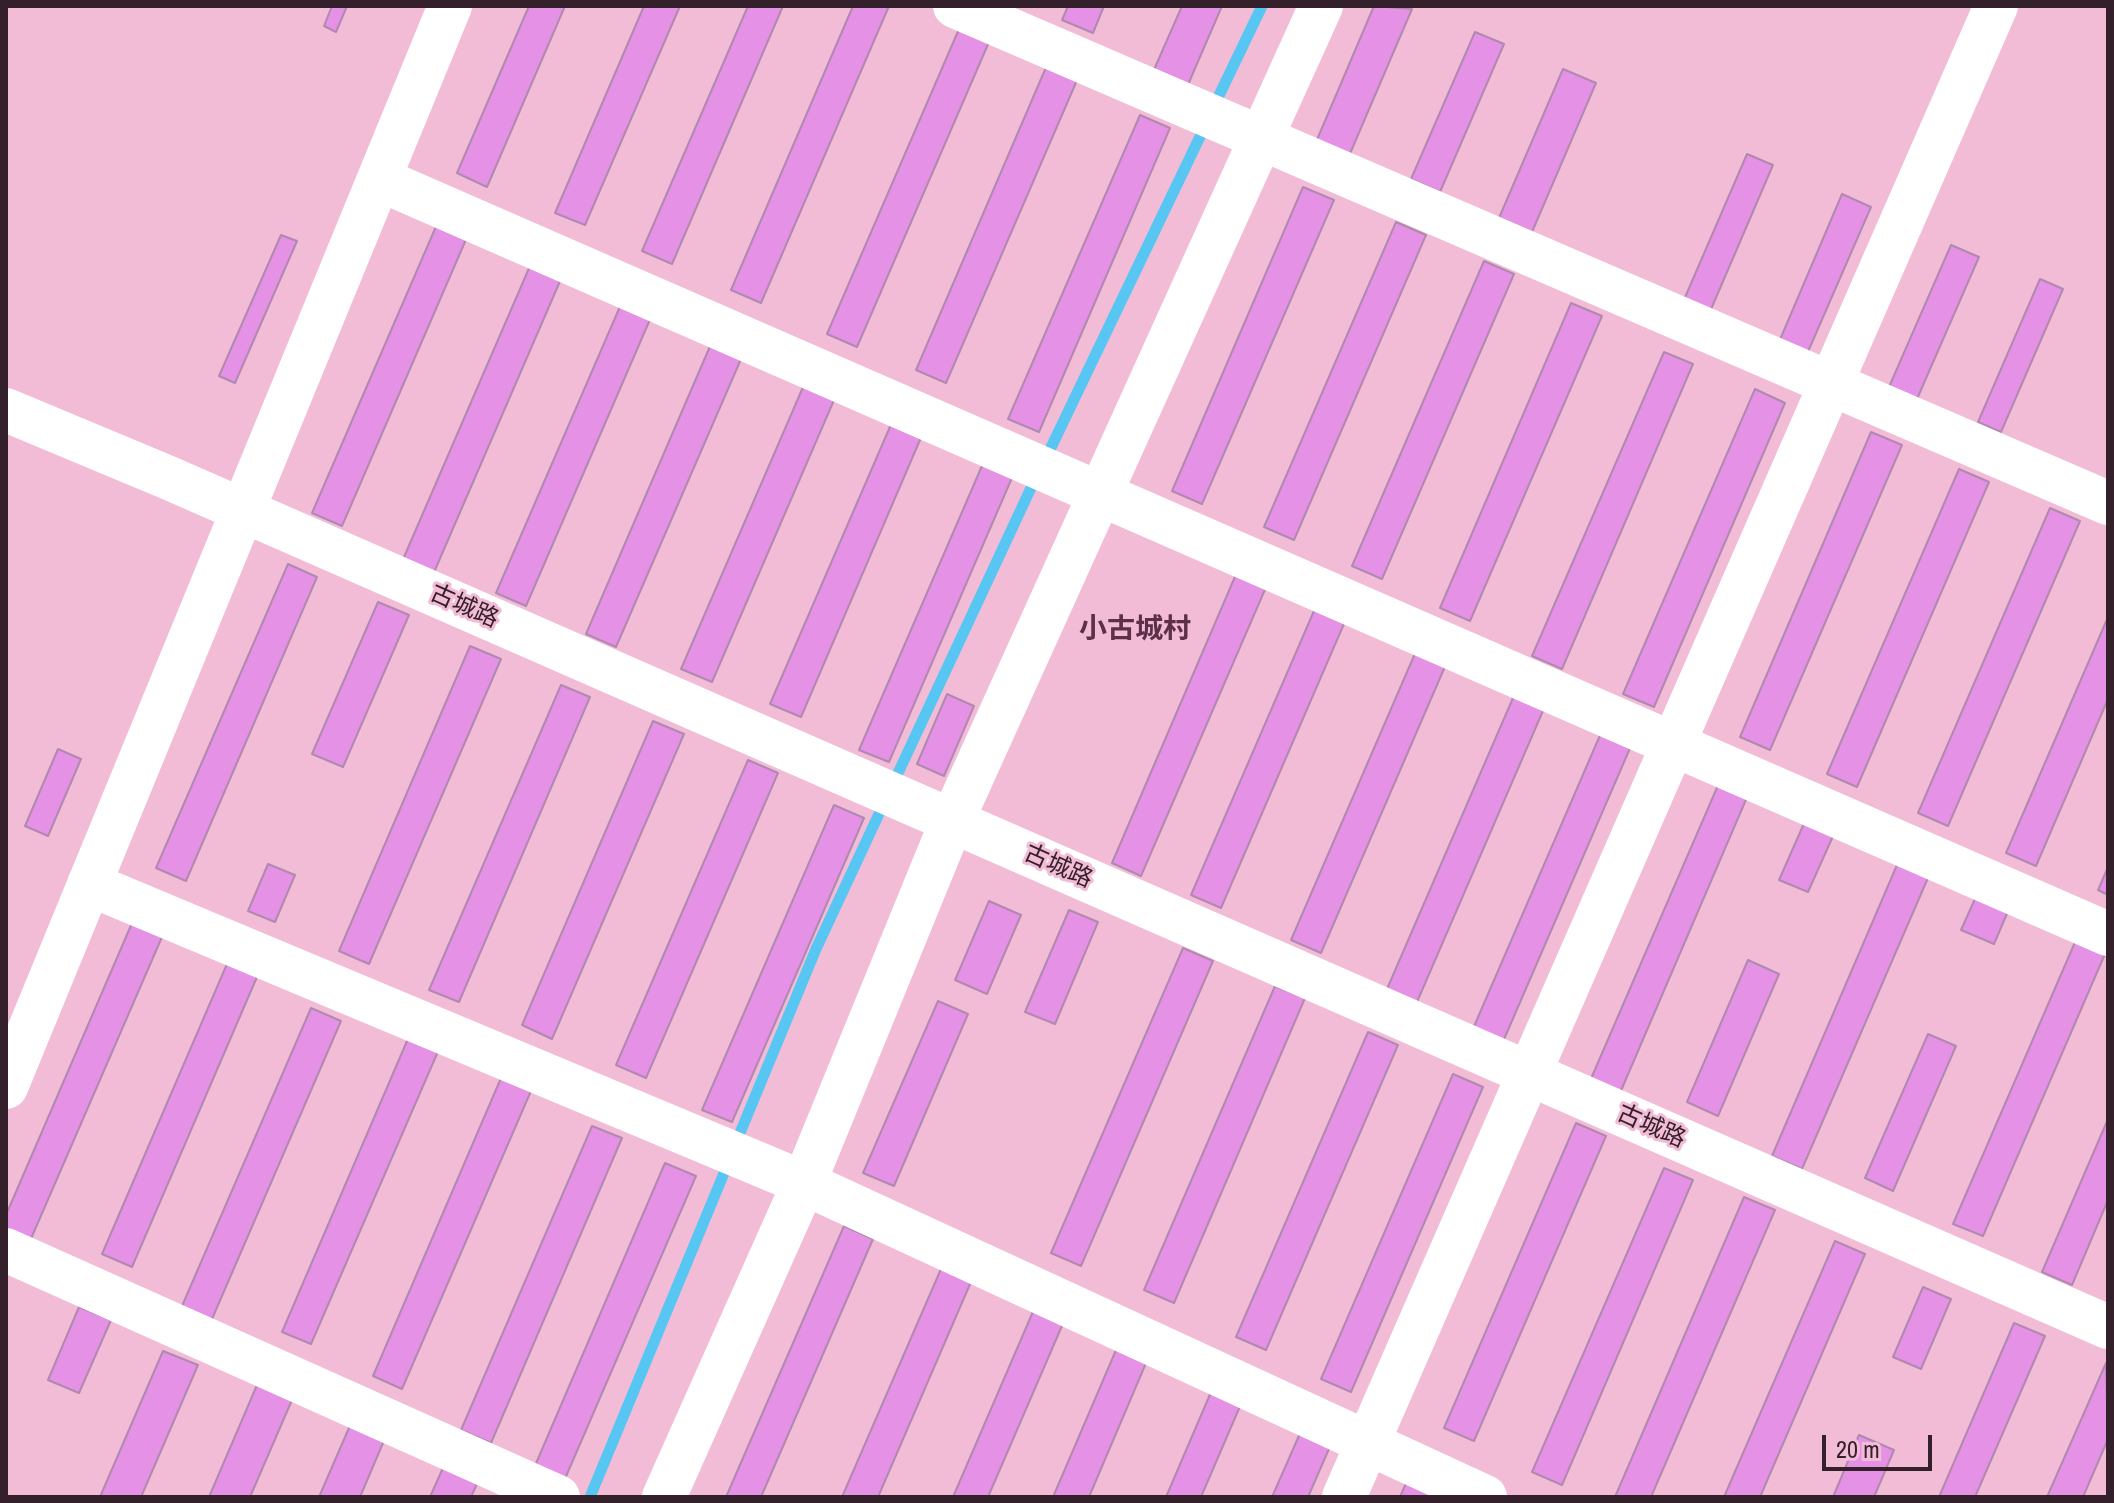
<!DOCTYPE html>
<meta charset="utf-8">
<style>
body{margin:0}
#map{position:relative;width:2114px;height:1503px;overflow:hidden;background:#f2bcd7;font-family:"Archivo Narrow",sans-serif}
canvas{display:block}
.frame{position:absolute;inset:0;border:8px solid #34202a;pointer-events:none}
.scale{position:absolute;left:1822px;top:1435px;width:110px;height:36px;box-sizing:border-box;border:4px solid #34202a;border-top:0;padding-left:10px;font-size:24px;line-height:28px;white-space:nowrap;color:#34202a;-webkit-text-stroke:6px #f2bcd7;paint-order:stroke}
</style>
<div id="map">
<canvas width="2114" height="1503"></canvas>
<div class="frame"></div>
<div class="scale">20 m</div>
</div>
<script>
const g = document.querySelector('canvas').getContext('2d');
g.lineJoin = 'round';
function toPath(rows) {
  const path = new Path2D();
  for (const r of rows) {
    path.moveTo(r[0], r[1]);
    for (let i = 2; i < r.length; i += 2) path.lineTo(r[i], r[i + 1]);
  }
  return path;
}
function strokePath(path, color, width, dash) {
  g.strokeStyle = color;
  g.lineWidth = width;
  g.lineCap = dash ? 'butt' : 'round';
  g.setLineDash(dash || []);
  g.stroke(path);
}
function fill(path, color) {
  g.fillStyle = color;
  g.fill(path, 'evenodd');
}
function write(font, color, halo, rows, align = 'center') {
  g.font = font + ' "Archivo Narrow","Noto Sans SC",sans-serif';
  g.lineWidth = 6;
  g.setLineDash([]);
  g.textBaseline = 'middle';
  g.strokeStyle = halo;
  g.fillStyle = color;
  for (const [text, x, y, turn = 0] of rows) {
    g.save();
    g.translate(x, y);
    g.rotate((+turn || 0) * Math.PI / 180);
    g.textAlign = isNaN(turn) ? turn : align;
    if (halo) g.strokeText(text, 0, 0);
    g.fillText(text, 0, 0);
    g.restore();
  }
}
strokePath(toPath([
 [1214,106,1262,6],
 [1045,460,1207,122],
 [892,786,1037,475],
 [735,1145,816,949,885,801],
 [590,1497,729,1161]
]), '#57c6f2', 11);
const building = toPath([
 [332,6,347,6,336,32,324,26,332,6],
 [529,6,565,6,487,187,457,173,529,6],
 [644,6,680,6,585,225,555,213,644,6],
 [748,6,783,6,672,264,642,251,748,6],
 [853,6,889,6,761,303,731,290,853,6],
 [1068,6,1104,6,1093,33,1062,20,1068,6],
 [1182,6,1222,6,1187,87,1153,72,1182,6],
 [1374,6,1412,9,1349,156,1316,142,1374,6],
 [959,29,989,42,857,347,827,334,959,29],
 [1475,32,1504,44,1440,192,1411,179,1475,32],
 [1047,65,1078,78,946,383,916,370,1047,65],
 [1563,69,1596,83,1532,232,1499,218,1563,69],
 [1140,115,1170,128,1039,432,1008,419,1140,115],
 [1747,154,1773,165,1709,314,1683,302,1747,154],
 [1303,187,1334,200,1202,504,1172,491,1303,187],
 [1842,194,1871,207,1807,354,1779,342,1842,194],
 [444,208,474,221,342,526,312,513,444,208],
 [1396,222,1426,235,1294,540,1264,527,1396,222],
 [281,235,297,241,235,383,219,376,281,235],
 [1951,245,1979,257,1917,399,1889,387,1951,245],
 [533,259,564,272,432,577,401,564,533,259],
 [1484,261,1514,274,1382,579,1352,566,1484,261],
 [2040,279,2063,289,2001,432,1978,422,2040,279],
 [628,288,658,301,526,606,496,593,628,288],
 [1571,303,1602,316,1470,621,1440,608,1571,303],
 [717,330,748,343,616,647,586,634,717,330],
 [1664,352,1693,364,1562,669,1532,656,1664,352],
 [813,364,844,377,712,682,681,669,813,364],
 [1755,389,1785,403,1654,707,1623,694,1755,389],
 [902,399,932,412,801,717,770,704,902,399],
 [1871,432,1902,445,1770,750,1740,737,1871,432],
 [991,445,1021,457,889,762,859,750,991,445],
 [1959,469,1989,482,1857,787,1827,774,1959,469],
 [2050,508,2080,521,1948,826,1918,813,2050,508],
 [1243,558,1273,571,1141,876,1112,863,1243,558],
 [288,564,317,577,186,881,156,868,288,564],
 [1323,590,1353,603,1221,908,1191,895,1323,590],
 [378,602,409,615,343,767,312,754,378,602],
 [2108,617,2108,699,2036,866,2006,853,2108,617],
 [1423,635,1453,648,1321,953,1291,940,1423,635],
 [470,646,501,659,369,964,339,951,470,646],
 [1519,684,1549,697,1417,1002,1387,989,1519,684],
 [561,685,590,697,459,1002,429,990,561,685],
 [947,694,974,706,944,776,917,764,947,694],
 [653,721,684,734,552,1039,522,1025,653,721],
 [1604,726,1634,739,1502,1044,1472,1031,1604,726],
 [58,749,81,759,48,836,25,826,58,749],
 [748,760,778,773,646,1078,616,1065,748,760],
 [1722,776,1751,788,1620,1093,1590,1081,1722,776],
 [1813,803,1842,816,1808,892,1779,880,1813,803],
 [834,805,864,818,732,1122,702,1110,834,805],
 [1903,851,1934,864,1802,1169,1772,1156,1903,851],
 [268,864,295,875,275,922,248,911,268,864],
 [2108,867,2108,895,2098,890,2108,867],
 [1983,881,2015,895,1994,944,1961,930,1983,881],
 [989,901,1021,915,987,994,955,980,989,901],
 [1069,910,1098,922,1055,1024,1025,1012,1069,910],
 [2085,919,2108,947,1983,1236,1953,1224,2085,919],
 [132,923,162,937,30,1241,6,1231,6,1215,132,923],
 [1183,948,1213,961,1081,1266,1051,1253,1183,948],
 [233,950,263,963,132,1267,102,1254,233,950],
 [1748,960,1779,974,1718,1116,1687,1102,1748,960],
 [1275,986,1305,998,1174,1303,1144,1290,1275,986],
 [938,1001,968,1014,894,1186,863,1173,938,1001],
 [311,1008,341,1021,209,1326,179,1313,311,1008],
 [413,1027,443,1040,311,1344,282,1332,413,1027],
 [1368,1032,1398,1045,1266,1350,1236,1337,1368,1032],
 [1928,1034,1956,1046,1893,1191,1865,1178,1928,1034],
 [504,1071,534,1084,402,1389,373,1376,504,1071],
 [1453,1074,1483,1087,1351,1392,1321,1379,1453,1074],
 [2108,1119,2108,1200,2072,1285,2042,1272,2108,1119],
 [1576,1123,1606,1136,1474,1441,1444,1428,1576,1123],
 [592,1126,622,1138,491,1443,461,1430,592,1126],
 [665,1163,696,1176,564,1481,534,1468,665,1163],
 [1664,1168,1693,1180,1562,1485,1532,1472,1664,1168],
 [1744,1197,1775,1210,1651,1497,1615,1497,1744,1197],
 [844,1226,873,1239,761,1497,726,1497,844,1226],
 [1835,1241,1865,1254,1760,1497,1724,1497,1835,1241],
 [944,1262,974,1275,878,1497,842,1497,944,1262],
 [1923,1287,1951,1299,1921,1369,1893,1357,1923,1287],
 [1038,1300,1068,1312,988,1497,953,1497,1038,1300],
 [79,1307,111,1320,79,1393,48,1380,79,1307],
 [2014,1323,2045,1336,1975,1497,1939,1497,2014,1323],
 [1122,1336,1152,1349,1089,1497,1053,1497,1122,1336],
 [163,1351,198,1365,141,1497,100,1497,163,1351],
 [2106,1363,2108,1439,2083,1497,2047,1497,2106,1363],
 [257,1385,292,1400,250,1497,209,1497,257,1385],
 [1214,1385,1244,1397,1201,1497,1166,1497,1214,1385],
 [355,1414,389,1429,360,1497,319,1497,355,1414],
 [1305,1422,1335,1435,1308,1497,1272,1497,1305,1422],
 [1859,1435,1894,1450,1874,1497,1833,1497,1859,1435],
 [1416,1460,1436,1497,1400,1497,1416,1460],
 [446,1461,481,1475,471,1497,430,1497,446,1461]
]);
fill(building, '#e591e5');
strokePath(building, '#b089af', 2);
strokePath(toPath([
 [955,6,2108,503],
 [379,179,2108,934],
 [6,410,169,478,2108,1327],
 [89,884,804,1183,1485,1497],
 [6,1087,450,6],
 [6,1250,558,1497],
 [664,1497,804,1183,952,821,1321,6],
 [1344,1497,1996,6]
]), '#fff', 44);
write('24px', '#34202a', '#f2bcd7', [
 ["古城路",464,607,24],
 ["古城路",1058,867,24],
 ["古城路",1651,1127,24]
]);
write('bold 28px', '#5c3048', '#f2bcd7', [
 ["小古城村",1135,630]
]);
</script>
